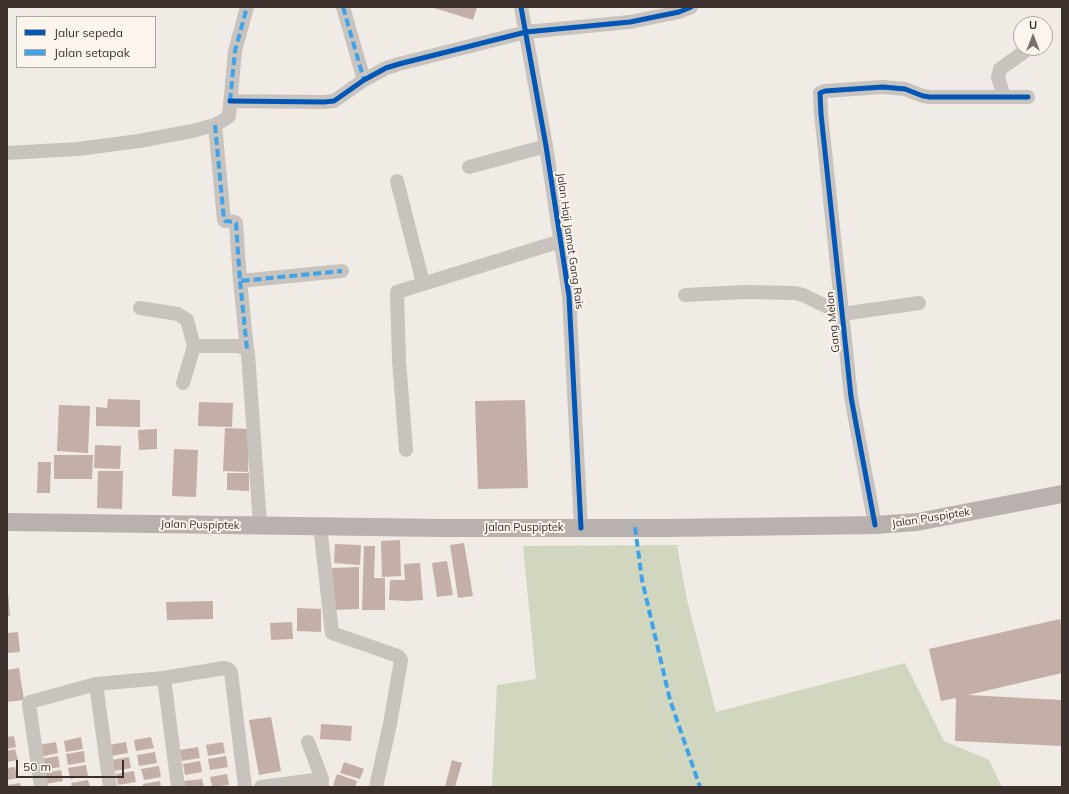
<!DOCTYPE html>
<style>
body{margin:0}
#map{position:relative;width:1069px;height:794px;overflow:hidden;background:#f0ebe5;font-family:Mulish,sans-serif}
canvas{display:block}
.frame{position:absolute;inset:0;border:8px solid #3b302b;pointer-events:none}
.legend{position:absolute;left:16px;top:16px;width:140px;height:52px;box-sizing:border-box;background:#fbf5ee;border:1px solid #aea6a0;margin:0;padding:5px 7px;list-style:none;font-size:12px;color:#3b302b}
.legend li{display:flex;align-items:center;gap:8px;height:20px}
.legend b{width:20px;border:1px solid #aea6a0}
.north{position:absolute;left:1013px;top:16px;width:40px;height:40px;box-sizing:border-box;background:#fbf5ee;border:1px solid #aea6a0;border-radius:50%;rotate:0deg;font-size:11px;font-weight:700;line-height:16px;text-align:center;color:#3b302b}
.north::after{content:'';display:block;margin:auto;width:14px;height:18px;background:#7a716c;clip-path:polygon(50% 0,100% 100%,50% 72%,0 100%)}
.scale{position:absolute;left:16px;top:760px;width:108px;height:18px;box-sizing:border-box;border:2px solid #3b302b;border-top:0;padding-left:5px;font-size:12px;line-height:14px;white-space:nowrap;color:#3b302b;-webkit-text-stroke:3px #fbf5ee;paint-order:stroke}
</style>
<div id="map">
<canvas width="1069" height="794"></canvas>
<div class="frame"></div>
<ul class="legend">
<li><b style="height:5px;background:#0057b8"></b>Jalur sepeda</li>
<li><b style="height:5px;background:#3fa3eb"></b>Jalan setapak</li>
</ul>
<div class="north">U</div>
<div class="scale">50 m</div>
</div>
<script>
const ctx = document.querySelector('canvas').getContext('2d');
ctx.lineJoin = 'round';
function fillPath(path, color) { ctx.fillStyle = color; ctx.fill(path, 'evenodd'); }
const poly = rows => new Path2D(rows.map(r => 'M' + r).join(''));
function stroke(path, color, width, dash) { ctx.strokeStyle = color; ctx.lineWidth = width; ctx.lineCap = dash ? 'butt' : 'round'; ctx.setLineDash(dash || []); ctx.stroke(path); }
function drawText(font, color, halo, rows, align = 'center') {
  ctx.font = font + ' Mulish,sans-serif'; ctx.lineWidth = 4; ctx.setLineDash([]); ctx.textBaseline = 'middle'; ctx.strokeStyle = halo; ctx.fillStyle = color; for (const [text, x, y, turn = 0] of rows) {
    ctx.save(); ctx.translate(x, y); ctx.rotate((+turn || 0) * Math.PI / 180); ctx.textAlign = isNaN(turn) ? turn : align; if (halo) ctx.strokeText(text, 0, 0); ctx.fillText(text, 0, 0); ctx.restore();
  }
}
fillPath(poly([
 [677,545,687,600,716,712,905,663,944,741,989,760,1002,787,492,787,497,685,536,679,523,546]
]), '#d1d6bf');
fillPath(poly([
 [431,7,477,7,473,20],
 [108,399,140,400,140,427,96,426,96,407,107,408],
 [525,400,528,488,478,489,475,401],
 [199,402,233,403,232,427,198,426],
 [59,405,90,406,88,453,57,451],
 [225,428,249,429,248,472,223,471],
 [157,429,157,449,139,450,138,430],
 [95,445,121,446,120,469,94,468],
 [174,449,198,450,196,497,172,496],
 [54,455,93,455,92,479,54,479],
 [38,462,51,462,50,493,37,493],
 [98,471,123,471,122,509,97,508],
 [227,473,249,473,249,491,227,490],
 [400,540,401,576,382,577,381,541],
 [464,543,473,596,458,598,450,545],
 [335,544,361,545,360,565,334,563],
 [364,546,375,546,374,578,385,578,385,610,362,610],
 [447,561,453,595,437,597,432,563],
 [420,563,423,600,407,601,389,600,390,580,405,580,404,564],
 [359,567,359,609,333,610,332,568],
 [7,592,8,592,10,616,7,616],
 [213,601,213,619,167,620,166,602],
 [297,608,321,609,321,632,297,631],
 [1060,619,1062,629,1062,673,968,695,1062,700,1062,746,955,741,956,698,941,701,929,649],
 [292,622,293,639,271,640,270,623],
 [18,632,20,652,7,653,7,633],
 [19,668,24,700,7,702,7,670],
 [271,717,281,771,259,775,249,720],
 [321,724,352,726,351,741,320,739],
 [14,736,16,747,7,749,7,737],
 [81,737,83,749,66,752,64,741],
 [151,737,154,748,136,751,134,740],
 [56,742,58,753,40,757,38,745],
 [126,742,128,753,111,756,109,745],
 [223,742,225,753,208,756,206,745],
 [198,747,200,758,182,761,180,750],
 [15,749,18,760,7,762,7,751],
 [84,751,85,762,68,765,66,754],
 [155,752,157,763,139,766,137,755],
 [58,756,60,767,43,770,41,759],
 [226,756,228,767,210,770,208,759],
 [129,757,131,768,114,771,112,760],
 [452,760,462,763,455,787,445,787],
 [200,761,202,772,185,775,183,764],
 [344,762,364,769,360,779,340,773],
 [86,765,88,776,70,779,68,768],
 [159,766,161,777,144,780,141,769],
 [15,767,18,778,7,780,7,768],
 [61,770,63,781,45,784,43,773],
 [134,771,136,782,118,785,116,774],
 [227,774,229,785,212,787,210,777],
 [337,774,357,781,355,787,338,787,333,785],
 [202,779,204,787,185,787,184,781],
 [88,780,90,787,72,787,71,783],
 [160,781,161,787,143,787,143,784],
 [20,783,21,787,7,787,7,785]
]), '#c3afa7');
stroke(poly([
 [343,7,364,80],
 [521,7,546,146,569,296,581,528],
 [1004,97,998,77,1000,69,1028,49],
 [230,101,324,102,334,101,364,80,386,68,399,64,526,32,630,22,679,12,691,7],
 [215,125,224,220,225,221,235,222,236,223,240,281,342,271],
 [7,153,78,149,139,141,192,131,215,125,227,118,229,116,235,51,247,7],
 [469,167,546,146],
 [397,181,423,283],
 [240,281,247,349],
 [685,295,745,292,795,293,803,295,842,314,919,303],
 [140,308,178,314,187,320,194,346,183,383],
 [194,346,238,346,247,349,248,353,260,525],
 [406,450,399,360,397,292,561,241],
 [875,525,851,397,821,114,820,93,825,91,883,87,905,89,923,96,930,97,1028,97],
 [320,526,332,633,398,656,401,660,390,724,376,787],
 [164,678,178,787],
 [96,684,110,787],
 [308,742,322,779,322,787],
 [41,787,29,704,30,702,96,684,164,678,224,668,228,669,231,672,245,787],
 [261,787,322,779]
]), '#c9c3be', 14);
stroke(poly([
 [7,522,443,528,667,528,875,525,917,522,1062,494]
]), '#b8b1ad', 18);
stroke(poly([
 [343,7,364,80],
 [230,101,235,51,247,7],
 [215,125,224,220,225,221,235,222,236,223,240,281,342,271],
 [240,281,247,349],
 [635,527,642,580,670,700,700,787]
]), '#3fa3eb', 4, [8, 4]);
stroke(poly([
 [521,7,546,146,569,296,581,528],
 [230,101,324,102,334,101,364,80,386,68,399,64,526,32,630,22,679,12,691,7],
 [875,525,851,397,821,114,820,93,825,91,883,87,905,89,923,96,930,97,1028,97]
]), '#0057b8', 5);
drawText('11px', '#3b302b', '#fbf5ee', [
 ["Jalan Haji Jamat Gang Rais",570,241,82],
 ["Gang Melon",833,322,-96],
 ["Jalan Puspiptek",931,518,-9],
 ["Jalan Puspiptek",200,525,1],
 ["Jalan Puspiptek",524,528]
]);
</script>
